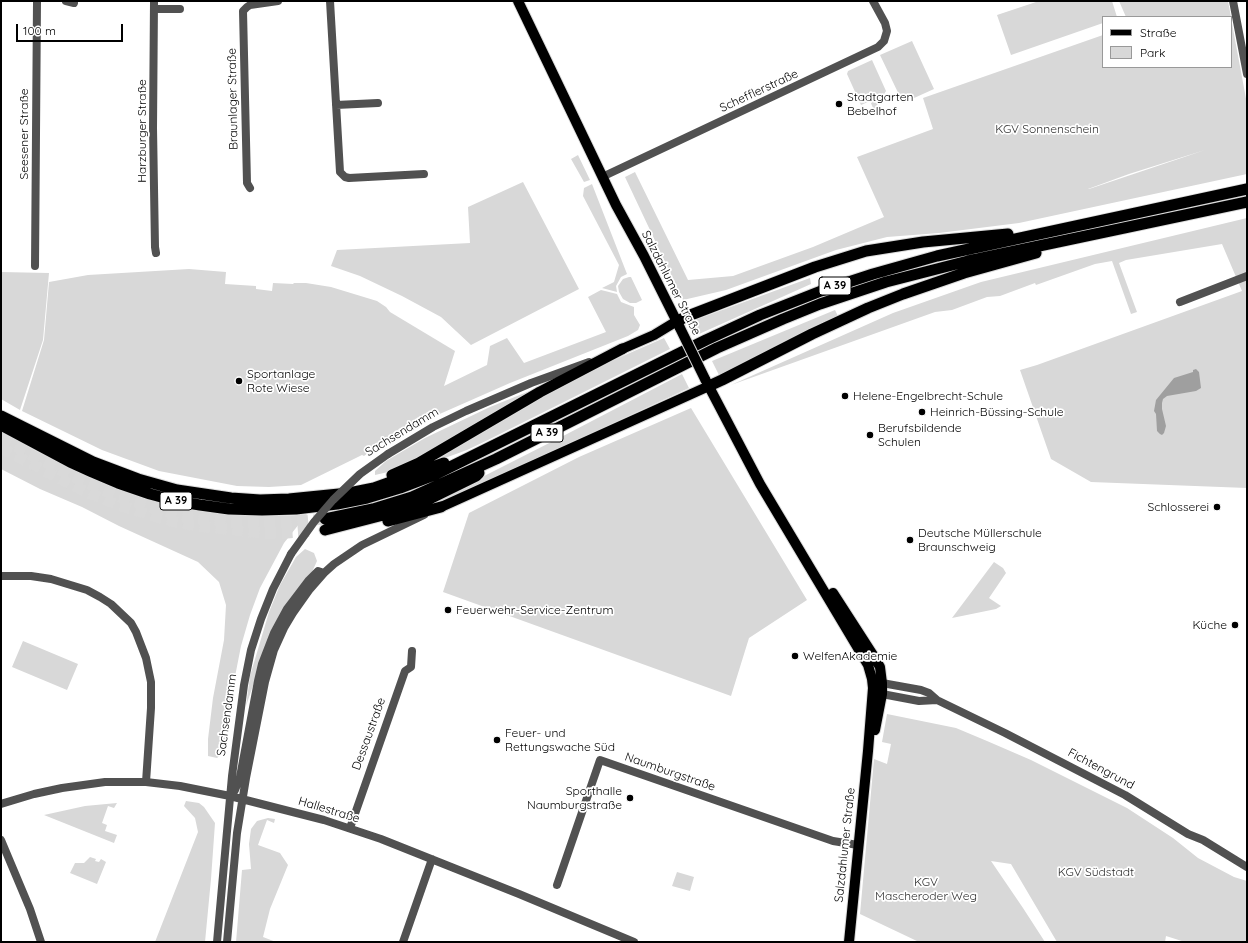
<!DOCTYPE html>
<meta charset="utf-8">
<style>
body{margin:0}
#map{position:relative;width:1248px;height:943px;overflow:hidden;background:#fff;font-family:Quicksand,sans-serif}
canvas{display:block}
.frame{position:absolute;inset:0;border:2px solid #000;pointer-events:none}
.legend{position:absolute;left:1102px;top:16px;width:130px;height:52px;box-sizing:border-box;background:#fff;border:1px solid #999;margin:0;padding:5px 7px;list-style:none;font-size:12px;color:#000}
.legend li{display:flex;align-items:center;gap:8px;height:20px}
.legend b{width:20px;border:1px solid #999}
.scale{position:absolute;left:16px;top:24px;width:107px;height:18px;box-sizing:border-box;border:2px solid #000;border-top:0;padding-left:5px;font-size:12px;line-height:14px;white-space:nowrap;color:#000;-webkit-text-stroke:3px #fff;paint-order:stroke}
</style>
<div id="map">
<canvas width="1248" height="943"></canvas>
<div class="frame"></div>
<ul class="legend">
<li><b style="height:5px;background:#000"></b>Straße</li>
<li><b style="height:11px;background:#d8d8d8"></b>Park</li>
</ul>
<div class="scale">100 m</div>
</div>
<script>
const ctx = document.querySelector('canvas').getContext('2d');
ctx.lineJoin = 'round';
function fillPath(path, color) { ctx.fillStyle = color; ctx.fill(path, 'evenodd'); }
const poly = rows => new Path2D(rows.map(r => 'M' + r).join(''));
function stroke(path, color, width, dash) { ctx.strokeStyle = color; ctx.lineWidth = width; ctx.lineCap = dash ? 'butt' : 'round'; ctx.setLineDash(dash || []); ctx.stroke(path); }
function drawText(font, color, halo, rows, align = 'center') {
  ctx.font = font + ' Quicksand,sans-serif'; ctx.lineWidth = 3.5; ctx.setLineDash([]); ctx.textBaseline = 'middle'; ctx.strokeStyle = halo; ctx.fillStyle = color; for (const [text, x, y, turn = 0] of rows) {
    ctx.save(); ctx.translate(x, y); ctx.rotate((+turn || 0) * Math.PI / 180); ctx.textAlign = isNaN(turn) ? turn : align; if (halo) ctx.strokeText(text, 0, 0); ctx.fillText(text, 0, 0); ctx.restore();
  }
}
fillPath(poly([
 [1039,1,1112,1,1117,17,1103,17,1103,23,1011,55,997,15],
 [1119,1,1228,1,1231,17,1126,17],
 [1231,18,1247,104,1247,174,1019,223,939,233,887,237,836,250,726,290,683,300,625,177,635,172,688,280,733,276,813,247,884,217,857,157,933,129,923,98,1103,35,1103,67,1231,67],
 [1205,150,1089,189,1088,189,1129,174],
 [912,41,934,89,903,103,880,55],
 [872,60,886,91,874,110,870,101,861,105,847,74,848,71],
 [578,155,590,180,584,182,571,159],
 [523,182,579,289,471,345,441,317,402,296,360,276,331,266,337,250,470,243,468,207],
 [592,184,627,274,621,277,616,286,617,292,602,288,614,282,619,265,583,196,584,188],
 [1247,218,1247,488,1091,482,1051,459,1020,370,1037,365,1242,291,1222,244,1126,260,1119,263,1137,312,1131,314,1112,261,1095,264,1036,285,1035,283,1000,296,987,297,952,310,935,312,731,385,893,313,981,282],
 [189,269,226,272,225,284,256,286,256,289,272,291,273,283,293,284,294,283,306,283,331,287,377,301,386,307,390,312,455,351,444,386,487,365,490,346,507,338,524,363,606,332,588,297,601,290,617,294,621,302,634,307,634,315,640,325,638,330,628,336,510,383,392,435,364,456,362,455,301,485,269,487,237,486,159,471,102,450,22,411,44,340,49,282,88,275],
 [1,272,49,273,43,340,20,410,1,399],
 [629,277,631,277,642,300,636,303,630,303,623,299,619,292,618,286,623,279],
 [810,278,811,284,699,334,692,321],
 [835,310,838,316,719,375,712,361],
 [664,338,670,349,488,440,467,450,431,463,584,373],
 [682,374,689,388,490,480,447,499,427,505,567,434],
 [547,384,413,460,388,472,375,475,375,471,386,461,425,438,490,407],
 [691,408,807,600,749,638,731,696,443,592,469,513,579,457],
 [1,431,36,451,87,476,117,488,172,505,200,511,233,515,288,516,307,514,284,543,260,588,250,615,241,646,230,702,225,743,222,754,217,758,208,756,208,739,213,698,224,640,226,605,219,582,198,562,119,526,82,507,40,489,1,469],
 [305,549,314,553,317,561,312,572,258,671,246,706,250,676,269,612,280,585,296,557],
 [994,562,1003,568,1006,573,989,598,1001,606,996,609,952,618],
 [23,641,78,664,67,690,12,667],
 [887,714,956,728,987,741,1031,760,1127,808,1173,838,1198,858,1234,877,1247,881,1247,942,1185,942,1166,936,1165,942,1057,942,1011,864,991,861,1023,908,1045,942,919,942,860,914,874,759,887,764,891,744,882,742],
 [186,801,199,803,204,807,215,823,211,879,205,942,155,942,198,832,195,818,184,806],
 [117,803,114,808,108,806,102,823,107,825,105,831,117,835,114,843,44,815,85,806],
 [268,818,275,819,274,823,267,820,258,845,280,853,288,865,270,909,263,937,276,942,236,942,242,870,251,869,249,844,251,829,257,821],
 [90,857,96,859,95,861,99,862,101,859,106,862,97,884,70,873,75,863,84,863],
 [677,872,694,877,690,891,672,886]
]), '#d8d8d8');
fillPath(poly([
 [1196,369,1199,372,1201,388,1196,391,1167,396,1163,399,1162,403,1162,409,1166,426,1164,433,1162,435,1160,434,1157,431,1156,414,1154,411,1156,400,1174,378,1193,372,1193,370]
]), '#9f9f9f');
stroke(poly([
 [1,438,33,456,86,483,116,496,169,513,197,519,231,522,291,522,325,519],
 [1,448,84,491,115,504,170,521,196,526,261,533,287,533,314,531]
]), '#d9d9d9', 11, [11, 5.5]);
const major = poly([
 [518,1,616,205,644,256,680,328],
 [622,349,654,335,677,321],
 [705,379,760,484,868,665,872,679,873,688,868,751,849,942],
 [441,507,709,386],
 [833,593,873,655,880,667,882,683,882,694,875,730]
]);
const highway = poly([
 [677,321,688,316,815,267,866,251,923,242,1008,234],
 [709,386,722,380,812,334,868,308,903,294,964,273,1036,253],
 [1,416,93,462,138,479,177,490,231,498,260,500,289,499,349,493,374,488,444,463],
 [1,425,70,462,92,472,118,483,150,494,176,501,200,505,229,509,262,510,296,509,337,504,367,498,400,488,434,475,706,340,760,315,821,291,873,274,937,256,1247,189],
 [392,475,419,463,540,392,622,349],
 [325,519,373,509,412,497,496,459,717,348,783,319,820,304,886,282,968,261,1247,202],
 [388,521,441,507],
 [325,530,391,513,421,503,476,476,479,473]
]);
stroke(major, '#dbdbdb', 12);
stroke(highway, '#dbdbdb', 13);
stroke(poly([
 [66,1,74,3],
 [154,1,153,128,155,247,156,253],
 [330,1,340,172,345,177,349,178,424,174],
 [1233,1,1247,74],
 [154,9,180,9],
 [336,105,378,103],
 [602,177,878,47,884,41,887,31,885,23,873,1],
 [250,188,247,183,243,11,247,7,250,5,278,1],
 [35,266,37,1],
 [1180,302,1247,276],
 [388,454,433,427,466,411,531,383,589,362],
 [1,576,31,576,51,579,87,590,100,597,111,604,131,623,136,632,146,658,151,682,151,708,146,782],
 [882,683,921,690,929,693,937,700,919,701,882,694,873,688,877,685,882,683],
 [939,701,1005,733,1125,795,1188,834,1203,840,1247,867],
 [232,794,235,790,240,777,258,681,262,664,274,633,287,609,309,580,318,571,324,573],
 [1,804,34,794,62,788,105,782,146,782,180,786,230,796,324,820,381,839,519,894,634,942],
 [350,828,405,671,411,667,412,651],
 [1,840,30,909,41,942],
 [557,885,600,760,833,841,858,845],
 [217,942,232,776,244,685,251,650,261,619,273,589,291,554],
 [227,942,237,833,246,778,265,682,274,650,284,628,293,613,310,589,324,573,334,564,362,545,424,515],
 [403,942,432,859]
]), '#515151', 8);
stroke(major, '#000', 10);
stroke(highway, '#000', 11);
const majorBridge = poly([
 [680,328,705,379]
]);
stroke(majorBridge, '#dbdbdb', 12, []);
stroke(poly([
 [291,554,314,522,333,500,360,474,388,454]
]), '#515151', 8);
stroke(majorBridge, '#000', 10);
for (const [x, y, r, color] of [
 [839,104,4,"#000"],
 [239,381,4,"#000"],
 [845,396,4,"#000"],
 [922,412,4,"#000"],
 [870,435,4,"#000"],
 [1217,507,4,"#000"],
 [910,540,4,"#000"],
 [448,610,4,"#000"],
 [1235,625,4,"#000"],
 [795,656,4,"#000"],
 [497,740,4,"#000"],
 [630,798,4,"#000"]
]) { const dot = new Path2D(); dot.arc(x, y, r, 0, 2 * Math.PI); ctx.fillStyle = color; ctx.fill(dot); stroke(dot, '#fff', 1.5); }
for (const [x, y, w] of [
 [835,286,32],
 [547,433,32],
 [176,501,32]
]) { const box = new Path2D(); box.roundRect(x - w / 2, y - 9, w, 18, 3); ctx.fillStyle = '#fff'; ctx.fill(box); stroke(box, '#000', 1); }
drawText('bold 11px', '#000', null, [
 ["A 39",835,286],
 ["A 39",547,433],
 ["A 39",176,501]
]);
drawText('12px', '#000', '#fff', [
 ["Schefflerstraße",759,91,-25],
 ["Braunlager Straße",233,99,-91],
 ["Harzburger Straße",142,131,-90],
 ["Seesener Straße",24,134,-90],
 ["Salzdahlumer Straße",671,283,63],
 ["Sachsendamm",402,432,-31],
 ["Sachsendamm",227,715,-82],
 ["Dessaustraße",369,734,-70],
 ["Fichtengrund",1101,769,28],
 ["Naumburgstraße",670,772,19],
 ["Hallestraße",329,810,17],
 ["Salzdahlumer Straße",845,845,-84]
]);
drawText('12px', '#000', '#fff', [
 ["Stadtgarten",847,97],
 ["Bebelhof",847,111],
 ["Sportanlage",247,374],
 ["Rote Wiese",247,388],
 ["Helene-Engelbrecht-Schule",853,396],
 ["Heinrich-Büssing-Schule",930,412],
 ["Berufsbildende",878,428],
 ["Schulen",878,442],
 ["Schlosserei",1209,507,"right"],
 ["Deutsche Müllerschule",918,533],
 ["Braunschweig",918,547],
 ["Feuerwehr-Service-Zentrum",456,610],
 ["Küche",1227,625,"right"],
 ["WelfenAkademie",803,656],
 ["Feuer- und",505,733],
 ["Rettungswache Süd",505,747],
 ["Sporthalle",622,791,"right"],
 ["Naumburgstraße",622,805,"right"]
], 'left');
drawText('12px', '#2f2f2f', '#fff', [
 ["KGV Sonnenschein",1047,129],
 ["KGV Südstadt",1096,872],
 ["KGV",926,882],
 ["Mascheroder Weg",926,896]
]);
</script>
